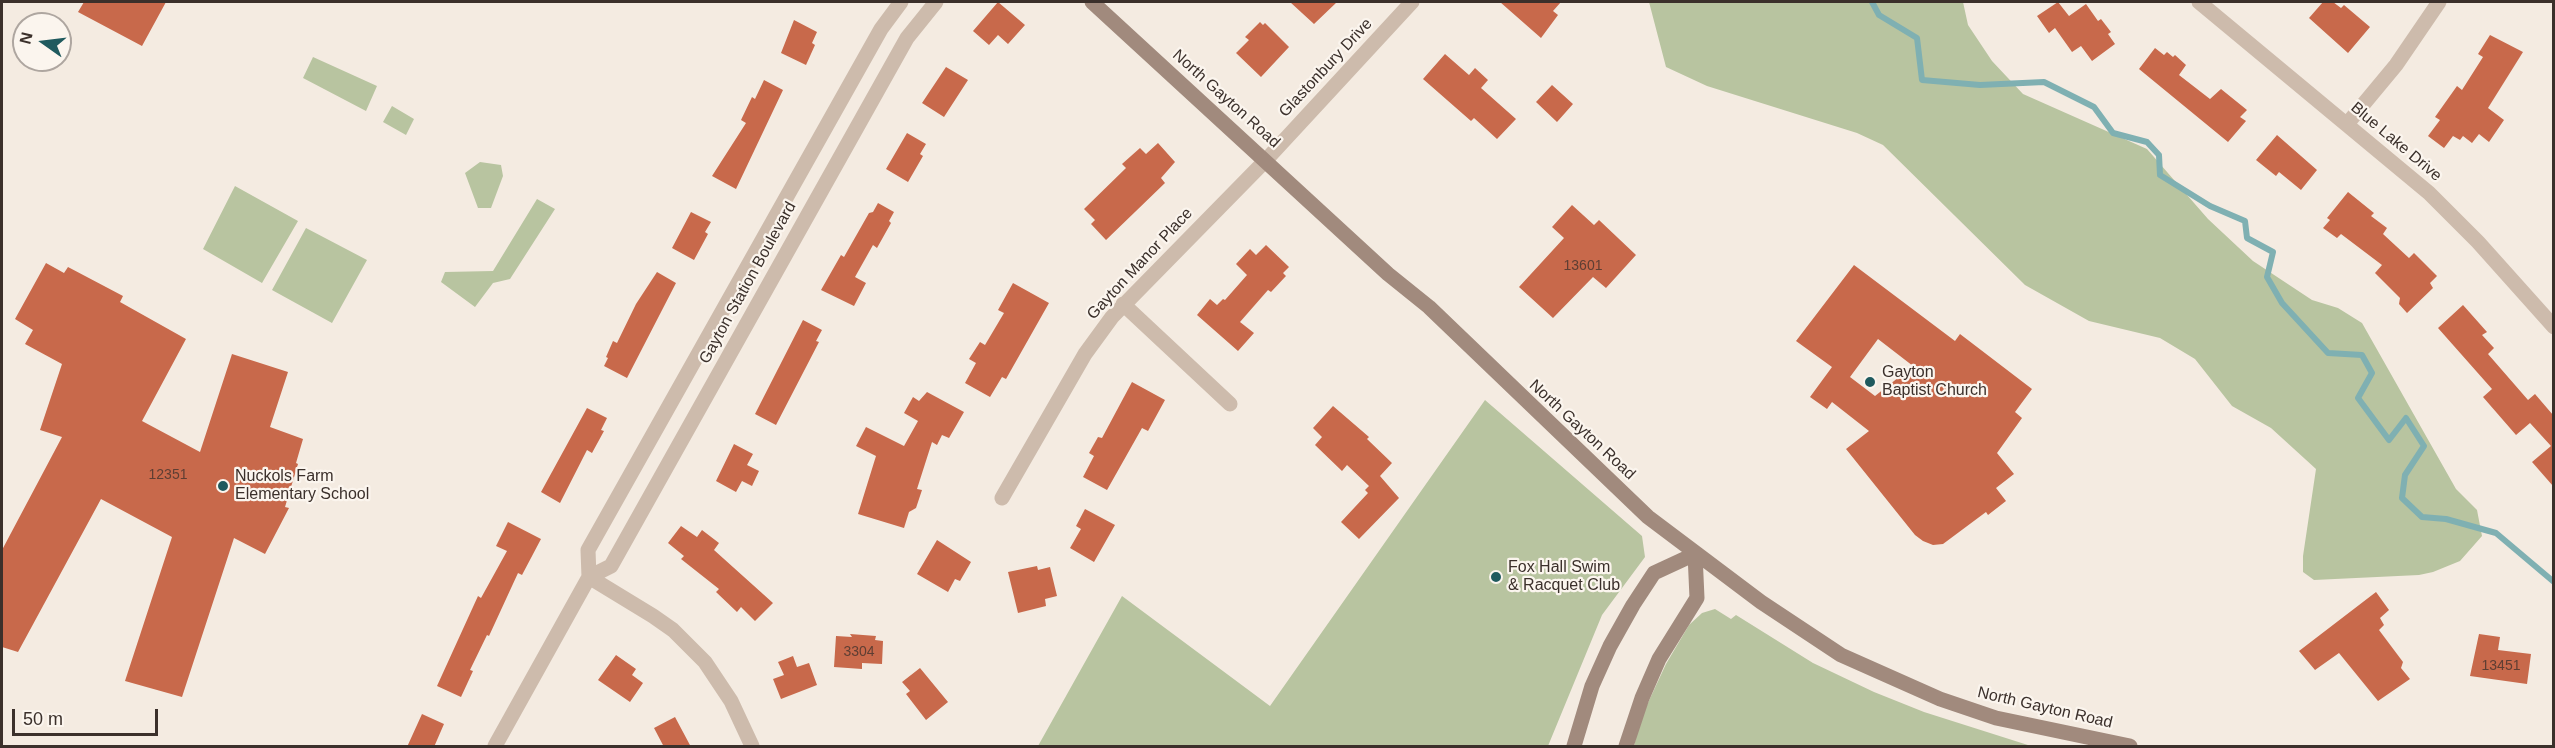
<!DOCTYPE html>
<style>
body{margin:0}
#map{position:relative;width:2555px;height:748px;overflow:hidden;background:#f4ebe1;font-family:Arial,sans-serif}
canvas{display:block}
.frame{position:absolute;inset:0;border:3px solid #3b302b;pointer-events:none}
.north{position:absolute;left:12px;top:12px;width:60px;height:60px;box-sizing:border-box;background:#fbf5ee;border:2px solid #aea6a0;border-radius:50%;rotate:284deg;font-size:16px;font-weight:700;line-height:24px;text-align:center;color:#3b302b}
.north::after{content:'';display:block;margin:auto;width:21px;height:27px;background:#1f5a5e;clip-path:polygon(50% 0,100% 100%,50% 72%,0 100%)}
.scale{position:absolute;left:12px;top:709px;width:146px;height:27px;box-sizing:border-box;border:3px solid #3b302b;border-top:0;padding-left:8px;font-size:18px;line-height:21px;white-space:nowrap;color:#3b302b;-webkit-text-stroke:4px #fbf5ee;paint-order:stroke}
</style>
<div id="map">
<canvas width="2555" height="748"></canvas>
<div class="frame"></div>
<div class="north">N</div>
<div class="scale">50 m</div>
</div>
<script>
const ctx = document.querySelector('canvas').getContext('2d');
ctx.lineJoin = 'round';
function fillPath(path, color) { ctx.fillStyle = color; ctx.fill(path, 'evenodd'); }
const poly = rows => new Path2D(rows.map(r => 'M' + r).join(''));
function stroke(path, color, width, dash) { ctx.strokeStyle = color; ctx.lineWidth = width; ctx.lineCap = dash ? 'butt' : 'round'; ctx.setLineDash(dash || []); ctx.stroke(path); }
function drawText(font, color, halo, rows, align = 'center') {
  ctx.font = font + ' Arial,sans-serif'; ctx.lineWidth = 4.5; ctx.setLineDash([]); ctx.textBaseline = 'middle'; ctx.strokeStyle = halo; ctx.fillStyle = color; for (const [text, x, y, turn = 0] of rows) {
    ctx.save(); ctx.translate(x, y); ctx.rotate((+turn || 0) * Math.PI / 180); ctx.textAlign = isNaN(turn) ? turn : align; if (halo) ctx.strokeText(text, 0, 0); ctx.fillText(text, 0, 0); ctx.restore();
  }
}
fillPath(poly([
 [1649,2,1963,2,1968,25,1992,61,2023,94,2147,149,2208,219,2253,261,2312,300,2338,308,2362,323,2456,489,2477,510,2482,536,2460,561,2433,572,2419,575,2314,580,2303,572,2303,556,2316,469,2271,428,2232,406,2195,359,2160,338,2089,321,2025,285,1883,145,1857,133,1707,86,1666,67],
 [313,57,377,86,366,111,303,78],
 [392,106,414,119,406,135,383,122],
 [480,162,501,165,503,176,491,208,478,208,465,173],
 [235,186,298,221,262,283,203,249],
 [537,199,555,209,510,279,493,283,475,307,441,282,445,272,493,271],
 [306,228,367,260,332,323,272,290],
 [1485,400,1642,536,1645,557,1602,615,1548,746,1038,746,1122,596,1270,706],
 [1715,609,1731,619,1736,615,1813,663,1874,692,1924,712,2031,746,1634,746,1640,720,1666,664,1689,625,1702,613]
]), '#b8c4a0');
stroke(poly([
 [1872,2,1879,15,1917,38,1922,80,1980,85,2044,82,2094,107,2113,133,2147,142,2159,155,2160,175,2210,206,2245,221,2247,238,2273,252,2267,277,2282,303,2328,353,2362,355,2372,373,2358,398,2389,440,2406,418,2424,446,2405,475,2402,498,2422,517,2446,519,2496,533,2554,582]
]), '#7fb0b2', 6);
fillPath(poly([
 [84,2,166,2,142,46,78,12],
 [998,2,1025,25,1008,44,998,35,989,45,973,31],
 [1290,2,1337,2,1314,24],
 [1500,2,1561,2,1553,11,1558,15,1541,38],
 [2058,2,2069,16,2086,4,2098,21,2101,19,2111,32,2108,34,2115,44,2092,61,2081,46,2072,52,2055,28,2049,33,2037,16],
 [2323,2,2333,2,2341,8,2344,5,2370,27,2348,53,2309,18],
 [794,20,817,32,812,43,815,45,806,65,781,53],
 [1260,22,1263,25,1265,23,1289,47,1261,77,1236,53,1249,40,1245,37],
 [2490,35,2523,52,2488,108,2504,120,2489,142,2479,134,2472,143,2463,136,2460,140,2453,136,2444,148,2428,136,2440,120,2435,117,2457,86,2462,90,2483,57,2478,54],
 [2155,48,2164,55,2167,52,2173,57,2175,55,2186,65,2179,75,2210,99,2221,89,2247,110,2240,117,2246,121,2228,142,2139,69],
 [1445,54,1469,75,1475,68,1488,80,1481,88,1516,119,1497,139,1474,118,1471,121,1423,79],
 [946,67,968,80,944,117,922,103],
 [764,80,783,90,736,189,712,176,746,123,741,120,752,97,755,99],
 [1552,85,1573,104,1557,122,1536,102],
 [907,133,926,144,920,154,923,156,908,182,886,169],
 [2277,135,2317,170,2301,190,2279,172,2276,176,2256,160],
 [1158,143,1175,162,1161,178,1165,183,1106,240,1091,224,1095,220,1084,209,1126,168,1122,164,1140,148,1146,154],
 [2348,192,2374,213,2371,216,2387,228,2383,234,2409,258,2414,253,2437,276,2430,283,2433,288,2407,313,2399,304,2400,298,2375,273,2382,265,2341,234,2337,238,2323,228,2330,220,2327,218],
 [878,203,894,212,889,221,891,223,877,248,873,245,855,277,866,283,854,306,821,290,841,255,844,257,869,213,873,212],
 [1572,205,1594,225,1599,220,1636,255,1606,288,1593,277,1553,318,1519,287,1564,238,1552,227],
 [691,212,711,222,705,232,708,234,694,260,672,248],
 [1266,245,1289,267,1283,273,1286,276,1271,292,1268,290,1240,322,1254,333,1238,351,1197,315,1210,299,1217,305,1223,299,1225,300,1247,275,1236,264,1250,249,1256,255],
 [46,263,64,273,68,267,123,296,120,302,186,339,142,421,200,452,232,354,288,372,270,427,303,439,296,463,298,464,285,507,289,508,265,554,234,538,182,697,125,681,172,537,101,499,18,652,2,647,2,550,62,437,40,430,62,364,25,344,33,330,15,319],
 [1854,265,1955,341,1960,334,2032,389,2015,412,2022,418,1997,453,2014,474,1996,488,2006,501,1988,515,1986,512,1943,544,1933,545,1923,541,1915,535,1846,449,1869,431,1832,402,1827,409,1810,397,1832,367,1796,341],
 [1878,339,1913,366,1875,396,1850,377],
 [657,272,676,283,627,378,604,366,608,358,606,357,613,341,617,343,636,304],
 [1013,283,1049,303,1006,379,1002,377,990,397,965,383,976,363,969,359,980,342,985,345,1004,313,998,310],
 [2463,305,2487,332,2482,335,2494,348,2488,354,2528,400,2535,394,2553,415,2553,486,2532,462,2551,446,2530,423,2516,435,2483,397,2492,389,2438,328],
 [803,320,822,330,816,341,819,342,776,425,755,414],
 [1132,382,1165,400,1148,431,1142,428,1107,490,1083,477,1094,456,1089,453,1098,437,1102,438],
 [927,392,964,412,949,438,942,435,937,445,932,442,917,489,922,490,916,508,909,512,904,528,858,514,876,456,856,446,866,427,904,446,918,421,904,413,913,397,919,401],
 [1333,406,1369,437,1367,439,1392,463,1380,476,1399,498,1359,539,1341,522,1368,493,1365,490,1369,486,1347,465,1342,471,1315,445,1322,437,1313,428],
 [587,408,607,418,601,430,604,431,592,453,587,450,560,503,541,492],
 [734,444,753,454,747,465,759,471,752,486,742,481,736,492,716,481],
 [1085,509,1115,525,1094,562,1070,548,1081,529,1076,526],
 [508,522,541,539,522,575,518,573,489,636,487,635,470,670,473,671,461,697,437,686,478,596,481,598,507,551,496,546],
 [681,526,697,537,702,530,719,543,714,550,773,603,755,621,741,607,737,612,716,592,719,589,681,559,684,556,668,543],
 [937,540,971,562,960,581,955,579,948,592,917,574],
 [1037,566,1038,570,1050,567,1057,596,1045,599,1046,606,1018,613,1008,572],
 [2376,592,2389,610,2380,618,2384,625,2379,630,2403,662,2401,668,2410,679,2378,701,2339,653,2315,670,2299,651],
 [850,634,876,636,875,640,883,641,882,664,862,663,862,669,834,667,836,636,852,637],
 [2479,634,2500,637,2498,650,2531,654,2527,684,2470,676],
 [616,655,636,669,632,675,643,683,630,702,598,680],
 [793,656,797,667,809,663,817,685,781,699,773,679,784,675,778,662],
 [920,668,948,702,926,720,906,694,910,691,902,682],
 [422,714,444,724,434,747,407,747],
 [675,717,691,747,664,747,654,728]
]), '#c8694b');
stroke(poly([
 [2199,2,2429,193,2478,242,2554,327],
 [2347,124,2396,65,2439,2],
 [1123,304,1230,404],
 [1002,498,1085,354,1112,317,1266,160,1412,2],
 [589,577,611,566,907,38,936,2],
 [589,577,653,616,673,630,705,662,731,701,752,746],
 [495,746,589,577,588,550,881,29,901,2]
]), '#cdbbac', 15);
stroke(poly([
 [1092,2,1388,274,1429,307,1648,517,1761,602,1841,655,1940,699,1996,718,2130,746],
 [1574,746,1592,686,1610,646,1633,605,1654,573,1695,554,1697,598,1659,659,1642,698,1626,746]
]), '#a18a7d', 15);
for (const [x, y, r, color] of [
 [1870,382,6,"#1f5a5e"],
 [223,486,6,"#1f5a5e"],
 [1496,577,6,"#1f5a5e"]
]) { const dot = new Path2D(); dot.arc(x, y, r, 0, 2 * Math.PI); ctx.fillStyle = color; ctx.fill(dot); stroke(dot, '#fbf5ee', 2); }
drawText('14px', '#5e3e33', null, [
 ["13601",1583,266],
 ["12351",168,475],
 ["3304",859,652],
 ["13451",2501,666]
]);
drawText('16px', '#3b302b', '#fbf5ee', [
 ["Glastonbury Drive",1326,68,-47],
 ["North Gayton Road",1226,99,42],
 ["Blue Lake Drive",2396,142,40],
 ["Gayton Manor Place",1140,264,-47],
 ["Gayton Station Boulevard",748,283,-61],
 ["North Gayton Road",1582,430,43],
 ["North Gayton Road",2045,708,13]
]);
drawText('16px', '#3b302b', '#fbf5ee', [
 ["Gayton",1882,373],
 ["Baptist Church",1882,391],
 ["Nuckols Farm",235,477],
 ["Elementary School",235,495],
 ["Fox Hall Swim",1508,568],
 ["& Racquet Club",1508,586]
], 'left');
</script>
